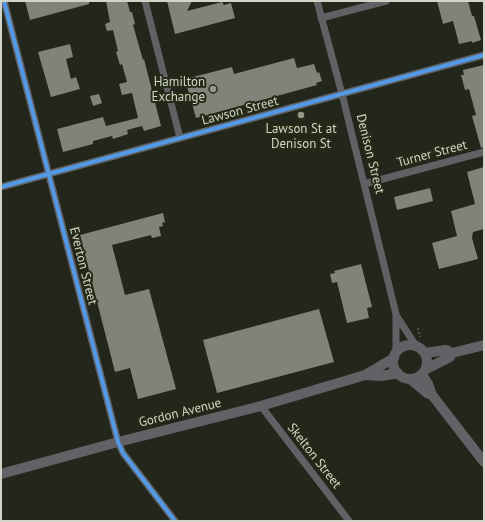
<!DOCTYPE html>
<style>
body{margin:0}
#map{position:relative;width:485px;height:522px;overflow:hidden;background:#23261b;font-family:"PT Sans",sans-serif}
canvas{display:block}
.frame{position:absolute;inset:0;border:2px solid #d0d5c8;pointer-events:none}
</style>
<div id="map">
<canvas width="485" height="522"></canvas>
<div class="frame"></div>
</div>
<script>
const ctx = document.querySelector('canvas').getContext('2d');
ctx.lineJoin = 'round';
function fillPath(path, color) { ctx.fillStyle = color; ctx.fill(path, 'evenodd'); }
const poly = rows => new Path2D(rows.map(r => 'M' + r).join(''));
function stroke(path, color, width, dash) { ctx.strokeStyle = color; ctx.lineWidth = width; ctx.lineCap = dash ? 'butt' : 'round'; ctx.setLineDash(dash || []); ctx.stroke(path); }
function drawText(font, color, halo, rows, align = 'center') {
  ctx.font = font + ' "PT Sans",sans-serif'; ctx.lineWidth = 4; ctx.setLineDash([]); ctx.textBaseline = 'middle'; ctx.strokeStyle = halo; ctx.fillStyle = color; for (const [text, x, y, turn = 0] of rows) {
    ctx.save(); ctx.translate(x, y); ctx.rotate((+turn || 0) * Math.PI / 180); ctx.textAlign = isNaN(turn) ? turn : align; if (halo) ctx.strokeText(text, 0, 0); ctx.fillText(text, 0, 0); ctx.restore();
  }
}
fillPath(poly([
 [25,1,89,1,89,4,30,20],
 [106,1,127,1,130,12,132,12,135,24,133,25,143,60,144,59,161,126,144,131,142,126,127,130,128,134,113,139,112,136,93,141,93,144,63,152,57,129,103,117,106,126,138,118,132,93,122,95,119,84,127,82,122,64,120,65,116,52,118,51,113,30,107,31,105,24,110,22],
 [167,1,192,1,187,11,222,2,224,5,231,3,235,18,175,34],
 [437,1,468,1,472,16,474,16,481,40,472,43,472,41,459,44,453,21,443,24],
 [70,44,73,57,66,59,71,79,76,77,80,89,51,97,38,52],
 [294,58,297,68,314,64,317,73,319,72,322,81,316,83,317,85,196,118,185,79,232,67,234,74],
 [484,65,484,147,481,148,472,116,476,115,469,89,465,90,461,75,464,75,463,70],
 [99,94,102,103,93,106,90,96],
 [484,167,484,229,473,232,472,238,478,259,439,269,432,243,457,236,451,211,475,204,467,172],
 [430,188,433,201,397,210,394,197],
 [163,213,165,222,162,223,163,226,159,227,161,236,152,238,151,235,112,245,125,295,149,289,176,389,138,399,130,368,115,372,80,235],
 [361,264,372,307,367,308,369,318,347,323,337,282,332,283,330,274,335,273,334,271],
 [319,309,334,362,217,393,203,340]
]), '#7f8378');
stroke(poly([
 [418,328,420,337]
]), '#606262', 1.5, [2, 2]);
stroke(poly([
 [4,1,118,442,123,453,175,521],
 [145,1,180,138],
 [317,1,342,94,396,314,396,353],
 [321,18,386,1],
 [364,184,484,152],
 [1,187,484,55],
 [396,315,416,346],
 [261,406,349,521]
]), '#5f6165', 7);
stroke(poly([
 '393 362a17 17 0 1 1 34 0a17 17 0 1 1-34 0Z',
 [425,353,446,350,452,353],
 [426,369,450,357,452,353,484,345],
 [422,374,428,384,432,395,484,462],
 [365,375,381,376,398,373],
 [410,379,427,393,432,395],
 [1,474,118,442,261,406,365,375,394,358]
]), '#626266', 10);
stroke(poly([
 [4,1,118,442,123,453,175,521],
 [1,187,484,55]
]), '#5399e6', 4);
for (const [x, y, r, color] of [
 [213,89,4,"#93988b"],
 [301,115,4,"#93988b"]
]) { const dot = new Path2D(); dot.arc(x, y, r, 0, 2 * Math.PI); ctx.fillStyle = color; ctx.fill(dot); stroke(dot, '#252b16', 1.5); }
drawText('13px', '#d0d5c8', '#252b16', [
 ["Hamilton",205,82],
 ["Exchange",205,97],
 ["Lawson St at",301,129,"center"],
 ["Denison St",301,144,"center"]
], 'right');
drawText('13px', '#d0d5c8', '#252b16', [
 ["Lawson Street",240,111,-15],
 ["Denison Street",370,154,76],
 ["Turner Street",432,154,-15],
 ["Everton Street",83,266,76],
 ["Gordon Avenue",180,413,-14],
 ["Skelton Street",314,456,52]
]);
</script>
